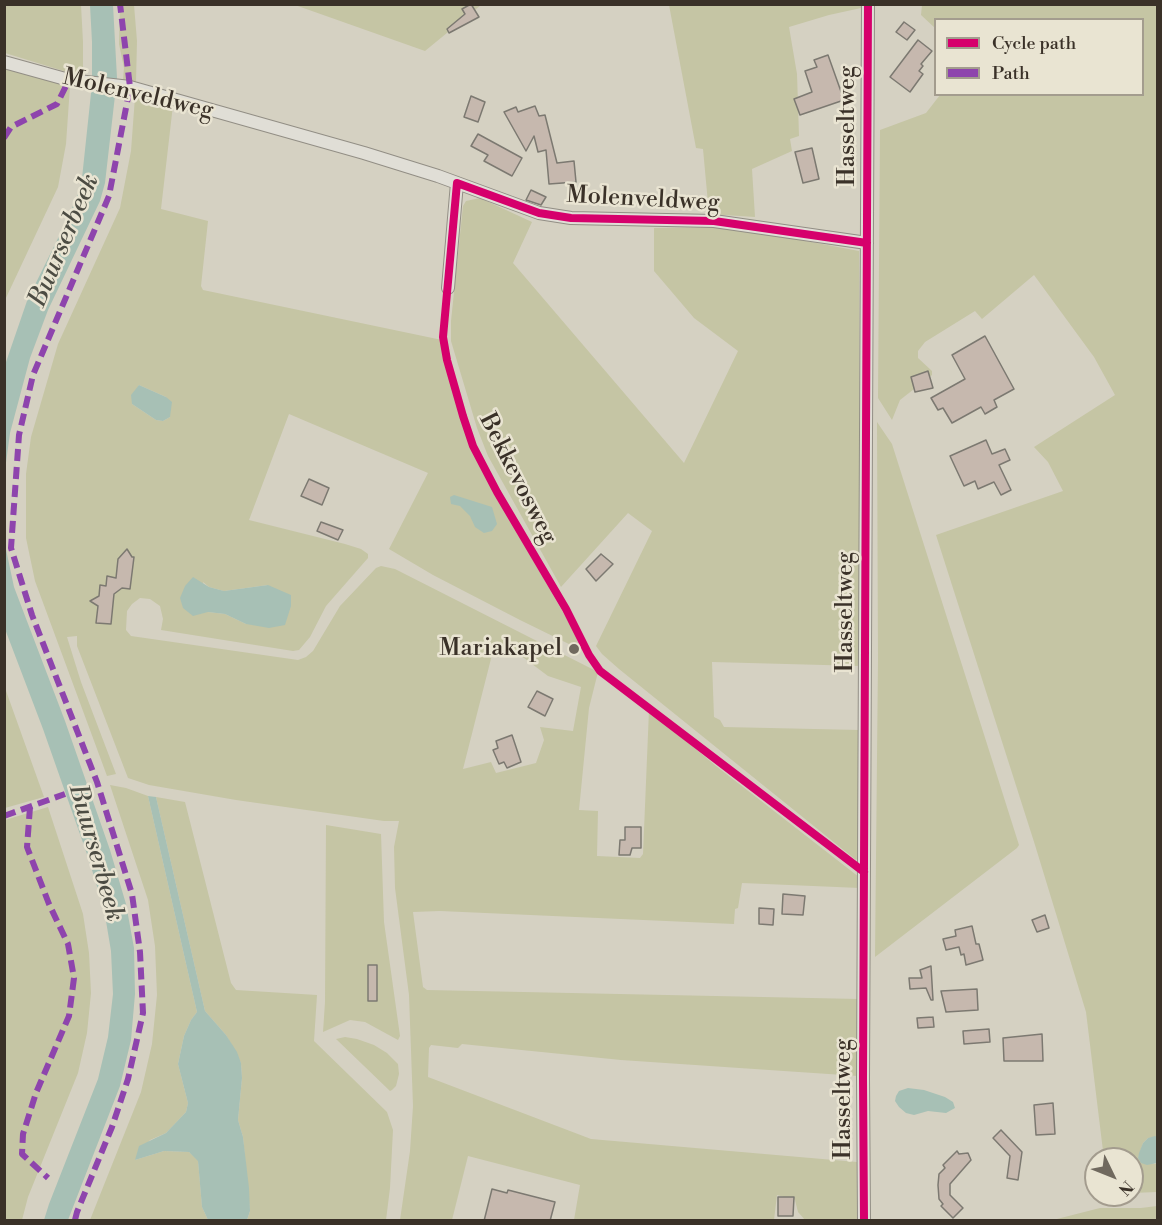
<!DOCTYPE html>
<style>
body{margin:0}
#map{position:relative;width:1162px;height:1225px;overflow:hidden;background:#d5d1c2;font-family:"Libre Bodoni",serif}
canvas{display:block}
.frame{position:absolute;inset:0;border:6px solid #3a3128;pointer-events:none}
.legend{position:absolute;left:934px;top:18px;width:210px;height:78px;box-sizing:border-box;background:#e9e4d2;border:2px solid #a39c8e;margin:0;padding:8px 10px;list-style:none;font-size:18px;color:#3a3128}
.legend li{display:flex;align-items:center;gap:12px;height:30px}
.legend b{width:30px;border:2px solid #a39c8e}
.north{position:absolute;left:1084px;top:1147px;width:60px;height:60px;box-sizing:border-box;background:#e9e4d2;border:2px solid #a39c8e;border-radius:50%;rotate:133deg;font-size:16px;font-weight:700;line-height:24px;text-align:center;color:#3a3128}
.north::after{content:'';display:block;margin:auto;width:21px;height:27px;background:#70695e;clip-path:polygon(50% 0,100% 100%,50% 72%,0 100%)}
</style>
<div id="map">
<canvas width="1162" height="1225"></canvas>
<div class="frame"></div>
<ul class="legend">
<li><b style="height:8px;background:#d6006c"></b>Cycle path</li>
<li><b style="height:8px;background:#8e44ad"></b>Path</li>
</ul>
<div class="north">N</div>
</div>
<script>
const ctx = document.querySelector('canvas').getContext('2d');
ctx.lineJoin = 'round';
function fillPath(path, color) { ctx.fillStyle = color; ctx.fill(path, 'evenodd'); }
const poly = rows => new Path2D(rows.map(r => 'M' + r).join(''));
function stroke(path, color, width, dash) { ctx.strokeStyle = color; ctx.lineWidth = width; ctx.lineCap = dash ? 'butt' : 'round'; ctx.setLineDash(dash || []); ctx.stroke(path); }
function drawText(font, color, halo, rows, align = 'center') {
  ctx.font = font + ' "Libre Bodoni",serif'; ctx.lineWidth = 5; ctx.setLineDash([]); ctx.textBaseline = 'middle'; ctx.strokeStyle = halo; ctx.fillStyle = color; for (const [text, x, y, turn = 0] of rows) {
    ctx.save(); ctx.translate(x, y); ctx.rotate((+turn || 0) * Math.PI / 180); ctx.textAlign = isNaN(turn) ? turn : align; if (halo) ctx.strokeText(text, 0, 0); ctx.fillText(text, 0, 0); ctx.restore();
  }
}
fillPath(poly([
 [4,5,81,5,83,42,83,77,5,53],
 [120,5,134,5,137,41,136,82,123,80,124,68,119,44],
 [295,5,481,5,425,51],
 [669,5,861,5,861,8,829,15,789,27,797,74,799,136,790,139,792,151,752,169,755,217,709,214,703,149,696,148],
 [922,5,1157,5,1158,1137,1148,1138,1143,1143,1138,1158,1155,1164,1157,1163,1157,1192,1132,1193,1132,1159,1104,1159,1086,1012,1035,845,936,535,1063,491,1048,462,1034,447,1115,395,1094,357,1034,275,982,319,975,311,925,342,918,351,918,358,932,371,932,375,900,400,892,420,878,398,880,130,926,113,940,95,1142,94,1142,20,936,20,935,28,921,15],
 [4,68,70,86,66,144,58,187,5,300],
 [135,97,173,105,161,209,208,221,201,286,203,290,442,340,455,398,469,439,522,541,576,635,578,644,573,646,520,620,433,575,389,549,428,473,289,414,249,520,345,544,361,549,368,554,368,558,326,606,310,637,299,650,293,651,161,630,163,619,160,606,150,599,140,598,132,604,127,611,126,630,131,636,298,660,306,657,313,651,340,606,376,568,381,566,395,569,598,672,589,708,579,810,598,811,597,856,640,858,643,854,649,710,716,766,859,877,860,888,742,883,738,908,735,909,734,924,440,911,413,912,423,987,427,990,859,999,858,1076,621,1060,462,1044,458,1048,431,1045,429,1048,428,1077,591,1139,857,1162,857,1220,805,1220,798,1212,795,1200,777,1195,774,1220,574,1220,580,1185,468,1156,452,1220,400,1220,410,1151,413,1106,409,995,395,888,394,847,399,821,384,821,236,800,149,785,128,778,77,646,77,636,67,637,81,682,116,774,107,776,35,581,26,538,26,474,31,437,58,344,120,208,131,151],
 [139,385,166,397,170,417,163,421,156,420,132,404],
 [203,582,209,587,224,591,268,585,246,624,225,614,208,612],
 [495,643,520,655,548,676,581,687,573,731,540,727,544,740,536,763,496,773,491,762,463,769],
 [480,198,532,222,513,263,684,463,738,351,694,318,654,271,654,228,719,227,748,230,859,251,859,479,861,666,712,662,714,717,720,720,724,727,860,730,858,858,856,860,619,669,602,654,596,646,652,531,628,513,561,587,488,456,477,428,451,341,451,321,463,206,466,201],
 [877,422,892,444,1019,845,1017,848,875,957,878,659],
 [5,688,44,797,5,808,4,808],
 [110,785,126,788,148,796,197,1012,191,1020,184,1036,178,1064,188,1103,186,1112,166,1133,150,1140,135,1160,164,1151,189,1152,198,1160,202,1207,208,1220,90,1220,141,1092,152,1044,157,995,155,946,148,900],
 [156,797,185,802,231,983,236,990,317,995,314,1041,387,1112,393,1130,390,1188,386,1220,247,1220,250,1211,243,1137,238,1120,242,1078,241,1063,226,1035,205,1011],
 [48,807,83,914,89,953,91,993,87,1033,78,1073,28,1197,22,1220,5,1220,5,820],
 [326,825,381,834,384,922,400,1036,398,1040,365,1022,350,1020,323,1032,325,1002],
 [345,1037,357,1039,374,1045,387,1053,398,1064,399,1074,396,1086,392,1090,390,1091,336,1039],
 [1157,1206,1157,1220,1053,1220,1100,1208,1141,1208]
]), '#c5c5a4');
fillPath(poly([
 [90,5,113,5,117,78,105,183,100,201,48,310,30,358,10,433,5,470,5,365,27,301,67,220,78,194,82,178,92,84,92,42],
 [139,385,166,397,172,402,170,417,163,421,156,420,132,404,131,395],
 [454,495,492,507,497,524,492,531,484,533,475,527,470,516,460,506,451,504,450,497],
 [4,540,14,587,65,721,110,850,126,904,134,948,135,994,131,1040,120,1086,68,1220,44,1220,49,1204,98,1079,108,1037,113,994,111,951,104,909,88,857,43,729,5,629],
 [193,577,209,587,224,591,268,585,291,595,291,606,285,625,269,628,246,624,225,614,208,612,193,616,183,608,180,598,185,586],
 [148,796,156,797,205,1011,226,1035,237,1052,241,1063,242,1078,238,1120,243,1137,249,1188,250,1211,247,1220,208,1220,202,1207,198,1161,189,1152,164,1151,135,1160,139,1146,166,1133,186,1112,188,1103,178,1064,184,1036,191,1020,197,1012],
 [908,1088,924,1090,945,1097,953,1102,955,1108,946,1113,928,1111,914,1115,906,1113,899,1107,895,1101,896,1096,899,1091],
 [1155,1136,1157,1137,1157,1163,1147,1165,1141,1163,1138,1158,1139,1153,1143,1143,1148,1138]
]), '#a7c0b5');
const building = poly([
 [471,4,479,17,449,33,447,29,465,14,462,9,471,4],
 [904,22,915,30,907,40,896,32,904,22],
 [918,40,932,51,921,64,923,66,919,71,923,74,910,92,890,77,918,40],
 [828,55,844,100,800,115,794,99,812,92,805,71,817,67,814,60,828,55],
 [471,96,485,102,478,122,464,117,471,96],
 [535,106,539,116,545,115,557,163,574,161,576,182,549,184,546,150,538,152,534,136,526,151,504,112,516,107,518,112,535,106],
 [478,134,522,158,512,176,484,161,488,155,471,146,478,134],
 [812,148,819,179,803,183,795,152,812,148],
 [531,190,546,197,541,205,526,200,531,190],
 [985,336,1014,389,994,400,997,407,985,414,981,407,952,423,943,408,938,410,931,398,965,379,952,355,985,336],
 [928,371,933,388,915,392,911,377,928,371],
 [986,440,992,454,1005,449,1010,460,999,465,1011,490,1001,495,994,482,978,489,975,481,964,486,950,456,986,440],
 [309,479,329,488,322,505,301,496,309,479],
 [321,522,343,530,338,540,317,531,321,522],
 [127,549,132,557,134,557,130,589,122,588,114,594,111,624,96,623,98,606,90,601,99,596,100,585,106,586,107,576,116,578,118,559,127,549],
 [601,554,613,564,596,581,586,569,601,554],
 [537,691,553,699,545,716,528,707,537,691],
 [512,735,521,762,507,768,504,762,499,764,493,750,498,748,496,741,512,735],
 [625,827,641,827,641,848,632,848,630,855,619,855,620,840,625,840,625,827],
 [783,894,805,896,803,915,782,914,783,894],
 [759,908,774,909,773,925,759,924,759,908],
 [1045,915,1049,928,1037,932,1032,920,1045,915],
 [972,926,976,944,979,944,983,960,966,965,964,954,961,955,959,947,946,950,943,939,956,936,955,930,972,926],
 [368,965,377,965,377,1001,368,1001,368,965],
 [931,966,933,1000,931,1000,926,988,910,989,909,978,922,978,920,970,931,966],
 [977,989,978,1010,946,1012,941,991,977,989],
 [933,1017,934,1027,918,1028,917,1018,933,1017],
 [989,1029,990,1042,964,1044,963,1031,989,1029],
 [1042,1034,1043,1061,1004,1061,1003,1038,1042,1034],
 [1053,1103,1055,1134,1036,1135,1034,1105,1053,1103],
 [1001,1130,1022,1152,1018,1180,1007,1178,1010,1156,993,1138,1001,1130],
 [957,1151,959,1154,968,1153,971,1160,950,1184,950,1195,963,1208,953,1218,941,1206,943,1204,939,1199,938,1185,939,1174,945,1168,943,1165,957,1151],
 [492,1189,507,1193,508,1190,555,1202,550,1221,484,1221,492,1189],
 [778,1197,794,1197,793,1216,778,1216,778,1197]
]);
fillPath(building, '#c6b8ae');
stroke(building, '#7c7971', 1.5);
const minor = poly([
 [4,62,69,80,130,87,364,153,438,176,539,213,571,218,714,221,867,243],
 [448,288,457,183],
 [864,1220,863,1078,868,4]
]);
stroke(minor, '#928e85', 14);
stroke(minor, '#e0ded6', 12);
stroke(poly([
 [4,138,11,127,57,104,69,80],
 [30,807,27,847,49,904,68,944,74,978,69,1016,36,1093,23,1134,22,1154,48,1178],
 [4,816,65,794],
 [75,1220,77,1212,112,1127,128,1079,143,1013,140,952,132,894,97,782,32,615,11,548,19,435,33,375,109,196,130,87,120,4]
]), '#8e44ad', 6, [12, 6]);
stroke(poly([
 [864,872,600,671,589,655,566,609,497,492,473,446,463,416,447,360,443,337,457,183,539,213,571,218,714,221,867,243],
 [864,1220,863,1078,868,4]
]), '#d6006c', 8);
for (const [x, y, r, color] of [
 [574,649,6,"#70695e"]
]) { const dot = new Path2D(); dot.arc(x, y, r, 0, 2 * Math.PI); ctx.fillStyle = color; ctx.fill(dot); stroke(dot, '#e9e4d2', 2); }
drawText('24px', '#3a3128', '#e9e4d2', [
 ["Molenveldweg",138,95,13],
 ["Hasseltweg",848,126,-90],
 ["Molenveldweg",643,200,3],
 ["Bekkevosweg",517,479,63],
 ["Hasseltweg",846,612,-90],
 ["Hasseltweg",844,1099,-90]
]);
drawText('24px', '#3a3128', '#e9e4d2', [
 ["Mariakapel",562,649]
], 'right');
drawText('italic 26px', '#4c4c43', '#e9e4d2', [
 ["Buurserbeek",65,241,-67],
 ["Buurserbeek",95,853,74]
]);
</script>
